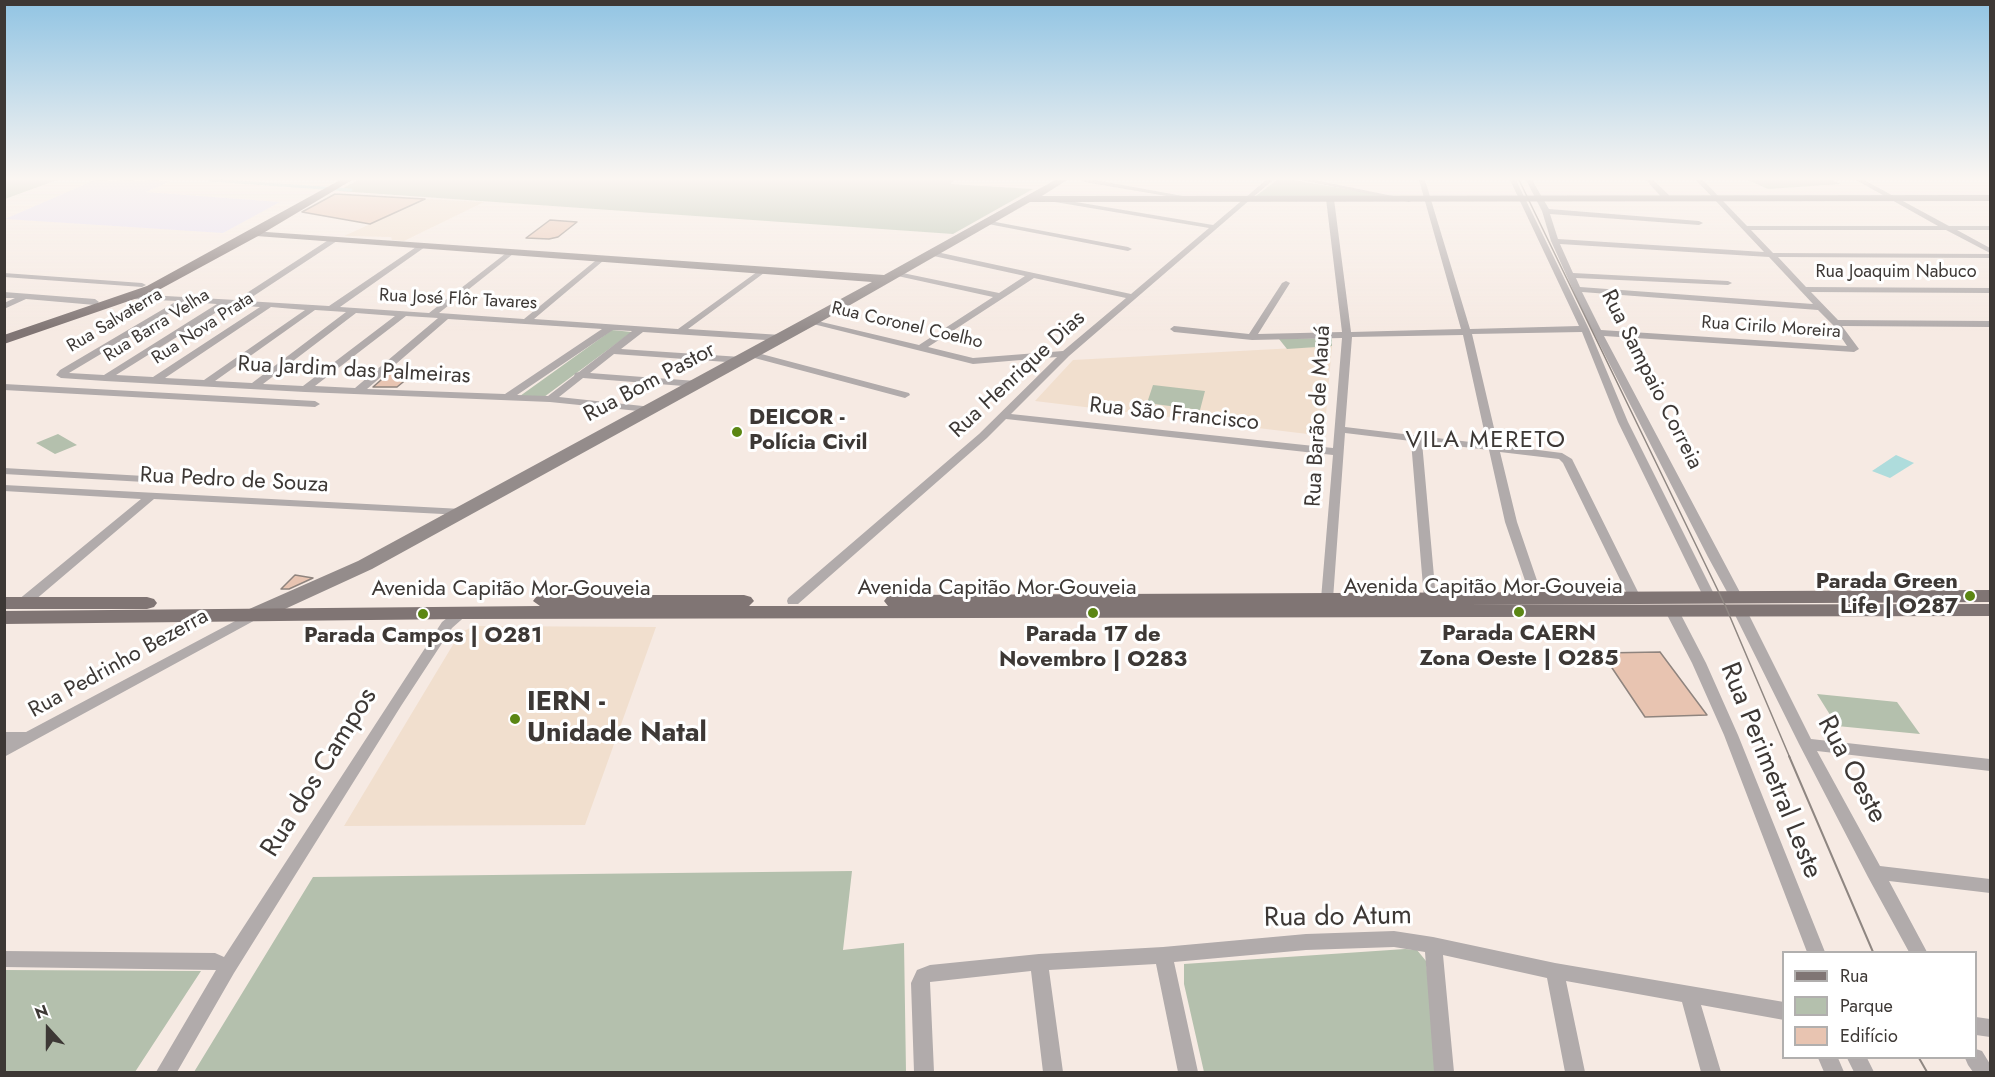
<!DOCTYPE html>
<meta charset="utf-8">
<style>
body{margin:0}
#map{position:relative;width:1995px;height:1077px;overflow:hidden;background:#f6eae3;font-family:Jost,sans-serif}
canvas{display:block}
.frame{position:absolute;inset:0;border:6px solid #3d3835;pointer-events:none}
.legend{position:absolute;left:1782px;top:951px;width:195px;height:108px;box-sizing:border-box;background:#fff;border:2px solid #b1afae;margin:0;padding:8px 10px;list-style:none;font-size:18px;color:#3d3835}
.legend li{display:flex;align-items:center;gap:12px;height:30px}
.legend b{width:30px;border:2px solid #b1afae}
.north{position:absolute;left:18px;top:999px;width:60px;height:60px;-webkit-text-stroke:4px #fff;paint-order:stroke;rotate:339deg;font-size:16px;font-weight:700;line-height:24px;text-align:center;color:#3d3835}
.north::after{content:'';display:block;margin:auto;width:21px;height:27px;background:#3d3835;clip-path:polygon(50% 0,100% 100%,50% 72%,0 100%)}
</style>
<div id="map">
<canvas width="1995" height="1077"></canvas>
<div class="frame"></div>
<ul class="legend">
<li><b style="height:8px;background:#807574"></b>Rua</li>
<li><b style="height:16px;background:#b4c0ad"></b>Parque</li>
<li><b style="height:16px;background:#e8c4b1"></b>Edifício</li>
</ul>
<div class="north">N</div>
</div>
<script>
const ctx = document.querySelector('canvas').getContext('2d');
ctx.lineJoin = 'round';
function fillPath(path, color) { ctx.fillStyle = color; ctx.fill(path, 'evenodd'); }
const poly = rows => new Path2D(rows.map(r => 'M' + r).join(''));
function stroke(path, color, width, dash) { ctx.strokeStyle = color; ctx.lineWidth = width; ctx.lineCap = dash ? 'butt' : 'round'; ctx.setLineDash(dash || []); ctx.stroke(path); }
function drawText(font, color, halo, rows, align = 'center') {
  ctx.font = font + ' Jost,sans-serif'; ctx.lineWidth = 6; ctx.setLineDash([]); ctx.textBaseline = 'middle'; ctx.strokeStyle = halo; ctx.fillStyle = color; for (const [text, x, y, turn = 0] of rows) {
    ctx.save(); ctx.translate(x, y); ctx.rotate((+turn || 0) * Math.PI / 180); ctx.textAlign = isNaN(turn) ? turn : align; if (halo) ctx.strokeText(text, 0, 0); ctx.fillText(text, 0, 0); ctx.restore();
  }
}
fillPath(poly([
 [95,180,171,181,146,192,280,202,223,233,5,219]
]), '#e5def4');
fillPath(poly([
 [425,199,484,202,404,241,392,240,391,237,344,236],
 [1332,346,1324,436,1035,401,1073,360],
 [474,626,656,627,585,825,344,826,460,633]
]), '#f1dfce');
fillPath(poly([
 [4,180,57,180,5,199],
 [358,180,953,180,951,184,1033,189,953,234,338,191],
 [1277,180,1293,180,1394,197,1253,198],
 [1748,180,1832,180,1841,184,1768,189],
 [612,330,632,332,544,397,520,396],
 [1332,338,1332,346,1287,349,1279,339],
 [1153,385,1205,391,1200,410,1147,403],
 [58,434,77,445,55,454,36,443],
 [1817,694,1897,702,1920,734,1837,726],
 [852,871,843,950,904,943,906,1072,194,1072,313,877],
 [1405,949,1417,950,1426,961,1437,1072,1204,1072,1184,984,1184,964],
 [5,970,201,971,135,1072,5,1072]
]), '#b4c0ad');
fillPath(poly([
 [1896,455,1914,463,1890,478,1872,471]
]), '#aedcdc');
stroke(poly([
 [210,180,351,190]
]), '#aedcdc', 3);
const building = poly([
 [335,194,425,199,370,224,302,212,335,194],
 [550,220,577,222,558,237,549,239,526,238,550,220],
 [389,373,413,374,397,387,373,387,389,373],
 [295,575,313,578,289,589,281,589,295,575],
 [1660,652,1707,715,1645,717,1602,653,1660,652]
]);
fillPath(building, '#e8c4b1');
stroke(building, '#8f847e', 1.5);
fillPath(poly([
 [1081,180,1095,180,1194,198,1190,200,1084,182,1081,180],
 [1266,180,1273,180,1069,356,1011,414,1333,448,1342,338,1252,340,1174,332,1170,329,1174,326,1249,334,1282,283,1286,281,1290,283,1258,334,1342,332,1326,199,1330,197,1334,199,1351,332,1461,329,1419,180,1425,180,1470,329,1579,326,1510,180,1516,180,1589,329,1628,422,1716,598,1715,601,1710,602,1704,598,1618,422,1582,332,1472,334,1498,445,1562,453,1572,459,1641,598,1640,601,1635,602,1629,598,1563,463,1559,459,1500,452,1517,522,1543,598,1537,602,1531,598,1505,522,1489,450,1422,442,1436,599,1430,603,1424,599,1411,441,1345,433,1333,599,1327,603,1321,599,1333,455,1006,419,987,438,798,604,788,604,787,601,788,598,979,434,1057,357,973,364,809,323,809,319,919,345,993,297,893,275,893,271,999,293,1025,276,929,255,928,253,932,251,1131,294,1209,228,1049,201,1045,199,1046,197,1213,225,1266,180],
 [1034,278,1126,298,1063,351,973,358,928,347,1034,278],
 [1463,335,1487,444,1345,427,1352,337,1463,335],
 [1301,180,1314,180,1413,200,1409,202,1301,180],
 [1526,180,1532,180,1549,209,1699,221,1703,223,1699,225,1550,214,1558,239,1764,252,1696,180,1703,180,1747,226,1938,226,1856,180,1864,180,1949,226,1990,226,1990,230,1957,230,1990,248,1990,253,1946,230,1751,230,1773,253,1990,254,1990,258,1778,257,1806,287,1990,288,1990,293,1811,292,1838,320,1990,321,1990,327,1842,326,1859,349,1854,352,1604,336,1743,598,1737,602,1732,601,1708,557,1582,310,1551,241,1542,211,1526,180],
 [1560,244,1769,257,1813,304,1580,287,1576,278,1728,285,1732,283,1728,281,1573,273,1560,244],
 [1582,292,1818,310,1833,325,1847,346,1601,330,1582,292],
 [1646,180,1653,180,1671,197,1671,201,1665,201,1646,180],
 [985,220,1128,247,1132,249,1128,251,988,224,985,224,985,220],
 [333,237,340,239,246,301,329,306,422,243,426,245,425,247,340,307,429,313,510,250,514,252,513,254,439,313,524,319,600,257,604,259,603,261,534,319,678,329,761,269,764,269,764,273,688,329,781,335,786,338,781,341,643,332,621,349,741,357,746,360,741,363,614,354,590,373,696,381,701,384,696,387,583,378,559,397,652,407,653,409,648,412,550,402,305,392,105,381,61,378,56,375,60,370,177,301,134,299,131,298,131,294,236,300,333,237],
 [188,302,217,304,104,375,69,373,188,302],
 [228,305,260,307,153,377,116,375,228,305],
 [271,307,305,310,204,380,165,378,271,307],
 [315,310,346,312,252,383,215,381,315,310],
 [356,313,395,316,303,386,263,384,356,313],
 [406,316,438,318,355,388,315,386,406,316],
 [448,319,602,329,505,394,367,389,448,319],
 [613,330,632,331,579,372,575,373,574,376,548,396,517,395,613,330],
 [4,273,142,283,146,285,142,287,4,277,4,273],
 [4,292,95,299,99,302,95,305,26,299,4,309,4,303,15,298,4,298,4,292],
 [750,351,909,393,910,395,905,398,747,356,747,352,750,351],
 [4,384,315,401,320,404,315,407,4,390,4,384],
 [4,468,162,477,168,480,162,483,4,474,4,468],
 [4,485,462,509,468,512,462,515,154,499,28,606,23,607,17,603,18,600,141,499,4,491,4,485],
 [1672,607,1679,611,1706,663,1738,735,1825,952,1807,952,1724,735,1692,663,1665,611,1672,607],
 [1740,607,1747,611,1811,739,1990,759,1990,771,1817,751,1880,866,1990,879,1990,893,1889,881,1927,952,1909,952,1868,877,1799,744,1733,611,1740,607],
 [462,609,469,613,452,628,401,706,234,973,177,1072,156,1072,216,970,4,967,4,951,215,953,224,957,442,622,457,610,462,609],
 [254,611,259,612,261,615,259,618,4,757,4,732,26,732,254,611],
 [1394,931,1433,937,1555,963,1784,1002,1784,1020,1701,1005,1721,1072,1701,1072,1682,1002,1566,981,1585,1072,1565,1072,1547,978,1443,955,1454,1072,1434,1072,1425,952,1394,947,1306,950,1174,962,1198,1072,1178,1072,1156,964,1049,970,1063,1072,1043,1072,1031,971,930,982,934,1072,914,1072,911,983,917,970,930,965,1039,954,1163,947,1306,934,1394,931],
 [1976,1017,1990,1019,1990,1037,1976,1035,1976,1017],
 [1976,1049,1982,1051,1990,1064,1990,1072,1973,1072,1968,1065,1965,1058,1976,1058,1976,1049],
 [1818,1058,1838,1058,1844,1072,1824,1072,1818,1058],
 [1847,1058,1867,1058,1874,1072,1854,1072,1847,1058]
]), '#b1abab');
fillPath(poly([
 [1055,180,1067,180,1042,196,1990,195,1990,201,1030,202,817,324,372,569,261,620,247,620,244,615,247,610,358,561,872,282,256,236,252,235,252,231,884,275,1055,180]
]), '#948c8b');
fillPath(poly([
 [340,180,352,180,260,235,155,292,4,344,4,335,147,286,340,180],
 [1990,590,1990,602,1464,605,1990,604,1990,616,462,619,4,624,4,611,540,606,533,601,536,597,543,595,744,595,751,597,754,601,749,606,888,606,884,601,887,597,894,595,1990,590],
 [4,597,147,597,154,599,157,603,154,607,147,609,4,609,4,597]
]), '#807574');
stroke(poly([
 [1519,180,1725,605,1790,758]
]), '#8f8782', 1.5);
stroke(poly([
 [1789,756,1873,952],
 [1919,1058,1927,1072]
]), '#8f8782', 2);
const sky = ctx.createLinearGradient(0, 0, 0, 331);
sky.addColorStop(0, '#91c4e3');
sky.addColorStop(0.54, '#fbf6f2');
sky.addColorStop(1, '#fbf6f200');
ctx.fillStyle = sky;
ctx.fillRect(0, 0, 1995, 331);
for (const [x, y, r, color] of [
 [737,432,6,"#5b8613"],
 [1970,596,6,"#5b8613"],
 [1519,612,6,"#5b8613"],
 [1093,613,6,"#5b8613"],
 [423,614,6,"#5b8613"],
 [515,719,6,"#5b8613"]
]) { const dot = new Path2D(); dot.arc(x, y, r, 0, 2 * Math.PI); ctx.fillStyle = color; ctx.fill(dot); stroke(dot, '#fff', 2); }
drawText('18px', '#3d3835', '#fff', [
 ["Rua Joaquim Nabuco",1896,273],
 ["Rua José Flôr Tavares",458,300,3],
 ["Rua Salvaterra",115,321,-31],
 ["Rua Barra Velha",157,326,-32],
 ["Rua Coronel Coelho",907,326,13],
 ["Rua Cirilo Moreira",1771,328,4],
 ["Rua Nova Prata",203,329,-33]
]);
drawText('22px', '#3d3835', '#fff', [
 ["Rua Jardim das Palmeiras",354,371,3],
 ["Rua Henrique Dias",1018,375,-43],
 ["Rua Sampaio Correia",1651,380,63],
 ["Rua Bom Pastor",650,383,-28],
 ["Rua São Francisco",1174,415,6],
 ["Rua Barão de Mauá",1319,416,-87],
 ["Rua Pedro de Souza",234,481,3],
 ["Avenida Capitão Mor-Gouveia",1483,588],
 ["Avenida Capitão Mor-Gouveia",997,589],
 ["Avenida Capitão Mor-Gouveia",511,590],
 ["Rua Pedrinho Bezerra",119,664,-29]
]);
drawText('bold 22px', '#3d3835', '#fff', [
 ["DEICOR -",749,419,"left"],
 ["Polícia Civil",749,444,"left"],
 ["Parada Green",1958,583,"right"],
 ["Life | O287",1958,608,"right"],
 ["Parada CAERN",1519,635],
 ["Zona Oeste | O285",1519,660],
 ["Parada 17 de",1093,636],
 ["Novembro | O283",1093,661],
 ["Parada Campos | O281",423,637]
]);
ctx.letterSpacing = '1.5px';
drawText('24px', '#3d3835', '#fff', [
 ["VILA MERETO",1486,441]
]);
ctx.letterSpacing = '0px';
drawText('bold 27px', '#3d3835', '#fff', [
 ["IERN -",527,703],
 ["Unidade Natal",527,734]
], 'left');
drawText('27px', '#3d3835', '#fff', [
 ["Rua Oeste",1851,770,62],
 ["Rua Perimetral Leste",1770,771,68],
 ["Rua dos Campos",320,773,-58],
 ["Rua do Atum",1338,918,-1]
]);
</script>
